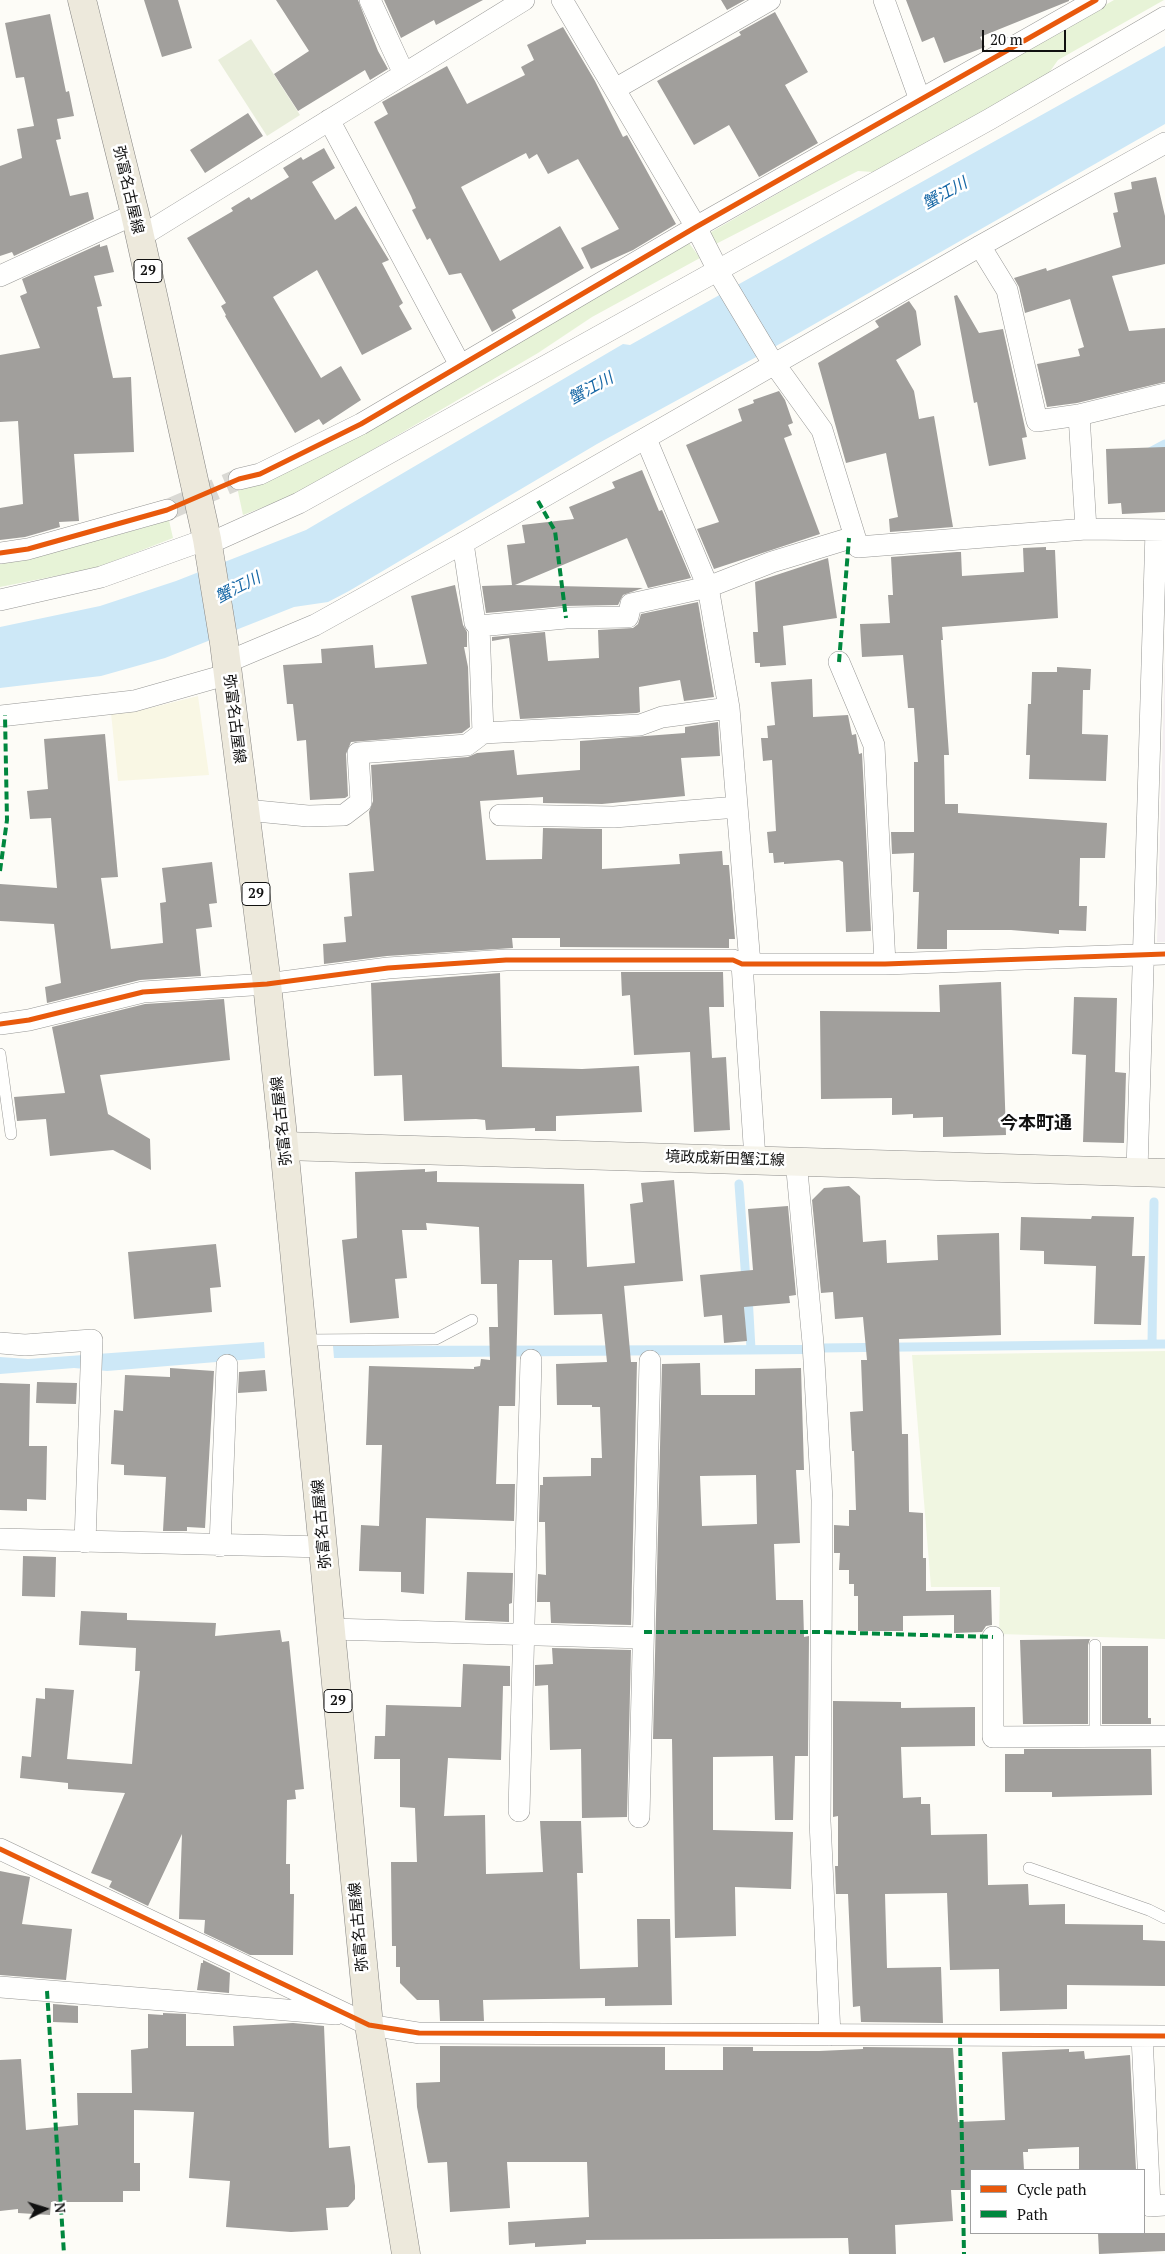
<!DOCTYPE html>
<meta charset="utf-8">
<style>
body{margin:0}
#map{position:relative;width:1165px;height:2254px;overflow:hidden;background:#fdfcf7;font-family:"PT Serif",serif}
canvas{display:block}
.legend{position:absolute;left:970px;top:2169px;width:175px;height:65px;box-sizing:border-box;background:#fff;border:1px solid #a0a0a0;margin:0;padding:6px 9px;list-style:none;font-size:15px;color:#111}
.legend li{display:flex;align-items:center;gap:10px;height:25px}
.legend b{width:25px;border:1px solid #a0a0a0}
.north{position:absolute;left:20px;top:2184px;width:50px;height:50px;-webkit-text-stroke:4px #fff;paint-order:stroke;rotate:85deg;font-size:14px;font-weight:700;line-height:20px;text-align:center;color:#111}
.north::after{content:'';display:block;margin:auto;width:18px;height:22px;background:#111;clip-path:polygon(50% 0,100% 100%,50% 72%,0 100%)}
.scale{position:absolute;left:982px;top:30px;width:84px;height:22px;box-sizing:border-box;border:2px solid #111;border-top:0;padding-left:6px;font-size:15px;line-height:18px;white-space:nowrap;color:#111;-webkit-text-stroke:4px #fff;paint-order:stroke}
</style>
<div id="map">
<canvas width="1165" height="2254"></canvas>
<ul class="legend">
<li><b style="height:6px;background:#e8590c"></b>Cycle path</li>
<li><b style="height:6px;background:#00873e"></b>Path</li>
</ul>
<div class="north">N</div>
<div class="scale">20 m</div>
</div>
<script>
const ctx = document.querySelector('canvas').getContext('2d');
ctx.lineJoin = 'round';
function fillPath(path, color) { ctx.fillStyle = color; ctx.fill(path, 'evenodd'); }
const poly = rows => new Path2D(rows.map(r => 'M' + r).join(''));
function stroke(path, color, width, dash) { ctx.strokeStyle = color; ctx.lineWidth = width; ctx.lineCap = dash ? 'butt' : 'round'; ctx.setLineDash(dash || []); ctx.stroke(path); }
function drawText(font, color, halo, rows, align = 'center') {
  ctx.font = font + ' "PT Serif","Noto Sans JP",serif'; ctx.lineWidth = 5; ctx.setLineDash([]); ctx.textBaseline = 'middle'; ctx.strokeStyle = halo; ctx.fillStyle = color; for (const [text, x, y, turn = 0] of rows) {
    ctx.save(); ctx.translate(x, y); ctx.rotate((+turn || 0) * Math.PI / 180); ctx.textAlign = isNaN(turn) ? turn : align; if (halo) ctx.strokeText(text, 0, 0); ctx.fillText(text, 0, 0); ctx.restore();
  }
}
fillPath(poly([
 [1165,654,1165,942,1157,942]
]), '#f5f0f3');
fillPath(poly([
 [198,696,209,775,118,781,111,713,142,710]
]), '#f9f7e4');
fillPath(poly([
 [1114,0,1164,0,1058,60,1046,77,873,172,858,171,712,246,706,235],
 [689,243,700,258,592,317,538,353,297,494,243,515,237,487],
 [168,516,173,538,96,568,0,587,0,563,22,561,150,526]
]), '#e7f3d7');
fillPath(poly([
 [251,39,300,115,267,136,218,60]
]), '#e9eedb');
fillPath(poly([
 [1165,1351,1165,1639,999,1634,1000,1587,931,1587,912,1355]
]), '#f0f6e1');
fillPath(poly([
 [1165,46,1165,124,769,350,597,444,349,591,328,602,294,607,165,658,101,676,0,688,0,627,100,606,176,581,306,530,623,344,630,345],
 [264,1342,265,1358,107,1371,74,1368,0,1374,0,1357,28,1359],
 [805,1345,806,1354,334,1358,333,1346]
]), '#cde8f7');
stroke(poly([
 [1150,452,1165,444],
 [739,1184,746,1281],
 [748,1296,751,1349],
 [1152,1344,1154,1202],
 [822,1348,1165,1344]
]), '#cde8f7', 9);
fillPath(poly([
 [144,0,178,0,192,48,162,57],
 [276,0,358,0,378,51,388,69,370,80,365,70,298,111,274,74,309,51],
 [384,0,483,0,436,25,434,20,401,38],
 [721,0,745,0,727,10],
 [906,0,1069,0,1069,1,980,37,985,47,944,63,934,37,922,42],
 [775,12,808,72,785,85,818,143,759,177,729,125,694,145,657,81,741,35,739,32],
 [50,14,66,92,69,91,74,116,57,119,61,139,56,140,70,196,88,192,94,219,14,256,12,252,0,256,0,166,22,158,17,129,34,126,24,77,16,78,5,23],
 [563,27,595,81,623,137,627,135,676,224,633,250,591,269,581,248,619,229,578,159,548,174,537,154,529,159,526,153,461,187,500,261,560,226,584,268,512,310,516,318,492,332,461,273,449,275,430,238,427,240,412,210,416,208,411,196,374,122,388,114,382,102,447,66,467,104,525,75,521,67,534,60,527,45],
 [248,113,263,136,205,173,190,150],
 [324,148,335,168,312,182,335,220,356,206,389,260,382,263,403,303,399,306,412,329,362,355,317,270,273,297,321,378,341,366,361,400,323,425,319,419,295,433,225,316,226,315,221,306,226,303,187,238,233,211,231,208,249,197,251,200,289,177,283,168,301,157,303,160],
 [1156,177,1165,216,1165,264,1112,276,1129,331,1165,328,1165,382,1077,403,1047,407,1037,364,1080,356,1078,349,1084,347,1070,299,1025,313,1019,287,1014,278,1046,268,1047,271,1121,247,1113,213,1118,212,1114,193,1132,189,1131,182],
 [100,244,100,247,107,245,114,272,94,276,102,306,97,307,113,378,131,377,134,452,74,454,79,521,59,522,60,527,25,537,0,540,0,508,23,504,18,421,0,422,0,355,40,348,20,296,27,293,22,279],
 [957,295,979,333,1003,329,1027,437,1022,438,1026,459,989,466,977,402,974,403,954,296],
 [909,301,916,311,921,345,896,360,914,391,919,419,934,416,953,527,890,532,889,519,898,517,886,453,846,463,818,363,879,327,875,321],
 [779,391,785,400,793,423,788,425,792,435,784,438,820,534,714,569,697,529,719,522,686,445,742,421,738,409,754,403,753,400],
 [1165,447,1165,512,1122,514,1121,503,1108,504,1106,449],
 [642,470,659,511,662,510,691,578,648,588,627,538,515,585,643,588,623,595,618,605,565,606,486,613,482,586,512,585,507,545,525,543,522,525,574,519,569,507,615,488,612,482],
 [1046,547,1046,550,1055,550,1058,618,942,627,943,640,941,640,949,755,944,755,945,804,958,804,958,813,1107,823,1105,858,1080,858,1079,906,1087,906,1086,931,1059,930,1059,934,1011,930,947,930,947,949,917,949,919,892,913,892,914,853,892,854,891,832,914,832,914,762,918,762,914,708,908,708,903,655,862,657,860,624,890,623,888,595,893,595,891,557,957,552,961,552,962,576,1024,572,1023,548],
 [828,558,837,618,783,626,786,665,760,667,760,663,755,663,753,632,758,632,755,582],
 [455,585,463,625,467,632,467,647,464,647,468,667,470,727,462,733,351,742,346,754,348,796,345,798,310,800,306,740,297,741,293,704,287,704,283,665,322,663,321,649,373,645,375,668,427,664,411,596],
 [698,602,714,697,684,701,680,680,639,687,640,712,637,713,520,719,509,638,492,641,492,637,545,632,548,661,599,658,598,630,633,628,638,624,641,614],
 [1057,667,1091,669,1090,690,1083,690,1082,734,1108,735,1106,781,1029,779,1030,755,1026,755,1028,704,1031,704,1032,672,1057,672],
 [812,679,813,717,848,715,852,735,856,734,859,754,862,753,871,931,846,932,843,862,839,860,784,864,784,862,774,863,773,853,769,853,767,832,776,831,772,760,763,761,761,738,768,738,767,726,775,725,771,682],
 [718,722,720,756,681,758,685,796,602,804,543,803,543,797,480,801,486,860,542,859,543,828,602,829,602,869,680,864,679,854,722,851,723,865,729,865,735,939,729,939,729,948,560,947,560,938,512,938,513,948,387,956,324,964,323,944,346,942,344,917,352,916,349,873,374,871,369,812,373,801,371,765,468,757,477,753,514,750,517,775,580,770,580,741,685,733,685,727],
 [105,734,118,877,101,878,111,949,163,943,160,903,166,902,162,868,212,862,217,903,209,904,212,927,196,929,201,976,140,980,47,1003,45,987,61,983,54,924,0,921,0,884,57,888,51,818,30,819,27,791,48,789,44,739],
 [621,972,723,972,724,1007,709,1007,712,1058,726,1057,730,1130,694,1132,690,1052,634,1055,630,995,622,996],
 [500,973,502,1067,582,1069,639,1066,642,1112,556,1116,556,1131,535,1131,535,1128,486,1130,485,1120,476,1119,404,1121,402,1075,374,1076,371,983],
 [1001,982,1006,1135,943,1137,943,1117,913,1118,913,1114,892,1115,892,1098,821,1099,820,1011,940,1012,939,985],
 [1074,997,1117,998,1115,1072,1126,1073,1124,1143,1083,1142,1086,1055,1072,1054],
 [224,999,230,1060,100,1075,108,1114,150,1139,151,1170,113,1150,50,1156,46,1119,17,1121,14,1097,65,1093,52,1027,145,1004],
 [425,1169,425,1172,437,1171,437,1182,584,1184,587,1267,635,1263,630,1204,643,1202,641,1183,674,1180,683,1281,624,1286,631,1362,637,1362,631,1625,551,1623,550,1602,537,1602,538,1574,546,1575,545,1522,539,1522,540,1485,543,1485,543,1477,591,1476,591,1458,602,1458,600,1407,592,1407,592,1405,557,1405,556,1364,607,1362,602,1314,554,1315,552,1260,519,1260,515,1406,499,1406,496,1484,515,1484,514,1521,426,1518,424,1594,401,1592,401,1572,359,1571,361,1525,379,1526,382,1445,366,1445,369,1366,474,1369,474,1367,480,1366,481,1359,490,1360,489,1327,498,1327,497,1284,481,1284,479,1227,426,1223,427,1230,402,1230,407,1278,395,1279,399,1318,350,1323,342,1240,357,1238,355,1172],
 [849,1186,860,1196,863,1242,886,1240,887,1263,938,1260,937,1235,999,1233,1001,1335,899,1339,902,1434,908,1434,909,1512,923,1513,923,1558,926,1558,926,1591,991,1590,992,1625,986,1626,982,1632,954,1633,954,1615,903,1616,903,1631,858,1631,858,1596,854,1596,854,1584,849,1584,849,1570,839,1570,840,1553,834,1553,834,1525,849,1526,849,1510,856,1510,854,1451,852,1451,850,1412,863,1411,861,1360,867,1360,863,1317,835,1319,833,1292,821,1293,812,1200,824,1188],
 [788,1206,796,1295,789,1296,790,1303,744,1307,747,1341,724,1343,722,1315,704,1317,700,1275,753,1270,748,1209],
 [1092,1216,1134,1217,1132,1256,1145,1256,1141,1325,1094,1324,1096,1266,1044,1264,1044,1251,1020,1250,1021,1217,1091,1219],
 [216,1244,221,1287,210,1288,212,1312,134,1319,128,1252],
 [700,1363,701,1395,755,1395,755,1369,801,1368,804,1470,796,1470,800,1543,774,1544,776,1600,803,1600,804,1637,809,1636,808,1756,795,1756,793,1820,775,1820,773,1756,713,1757,713,1830,793,1832,791,1889,735,1887,736,1936,675,1938,672,1739,653,1739,662,1364],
 [756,1475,757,1524,702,1526,700,1476],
 [170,1368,214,1371,205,1528,187,1527,187,1531,163,1531,166,1477,124,1475,124,1465,111,1464,114,1410,123,1411,125,1375,170,1377],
 [265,1370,267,1391,238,1393,239,1372],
 [37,1382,77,1383,76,1404,36,1403],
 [0,1383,30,1384,29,1446,47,1446,46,1500,27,1499,27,1511,0,1510],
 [23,1556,56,1557,55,1597,22,1596],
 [467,1572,513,1573,512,1603,509,1604,509,1622,465,1620],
 [81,1611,127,1613,127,1620,216,1623,215,1636,280,1630,282,1642,289,1641,304,1789,295,1790,296,1799,287,1800,286,1864,290,1864,290,1894,294,1894,293,1955,250,1955,204,1933,205,1920,179,1919,182,1834,148,1906,109,1887,112,1881,91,1873,125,1793,68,1789,68,1783,20,1778,22,1756,31,1757,36,1698,45,1699,45,1688,74,1690,67,1759,132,1764,140,1671,135,1671,136,1648,79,1645],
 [1090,1639,1088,1645,1088,1724,1023,1724,1020,1640],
 [1102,1646,1148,1646,1148,1718,1151,1718,1151,1724,1102,1724],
 [552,1648,631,1650,627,1817,582,1818,581,1749,550,1750,548,1685,535,1686,535,1665,553,1664],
 [463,1664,510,1666,510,1686,503,1686,501,1760,448,1758,444,1816,485,1815,486,1874,543,1872,540,1821,581,1821,583,1873,577,1873,580,1969,638,1967,637,1919,670,1919,672,2005,605,2006,605,1998,483,2000,484,2021,440,2021,439,2000,417,2000,400,1983,400,1967,396,1967,396,1946,392,1946,391,1862,417,1862,415,1808,400,1807,400,1759,374,1759,375,1736,385,1736,386,1705,461,1707],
 [833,1701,901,1702,901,1708,975,1707,975,1746,901,1747,903,1798,921,1797,921,1804,930,1804,931,1835,987,1834,988,1885,1028,1884,1029,1905,1065,1904,1065,1924,1143,1925,1143,1940,1165,1941,1165,1986,1067,1985,1067,2009,1000,2011,999,1969,950,1970,947,1893,885,1894,887,1968,941,1967,943,2023,861,2022,860,2006,853,2007,848,1894,836,1894,835,1866,838,1866,838,1816,833,1817],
 [1024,1749,1151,1749,1152,1795,1052,1797,1052,1792,1005,1792,1005,1754,1024,1754],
 [0,1871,30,1877,22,1924,72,1929,66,1980,0,1975],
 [203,1960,230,1973,229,1993,197,1990,201,1963,203,1963],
 [53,2004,78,2006,78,2023,53,2022],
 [163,2013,186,2014,186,2046,234,2046,233,2026,293,2023,324,2026,329,2148,350,2146,355,2186,355,2199,348,2207,326,2208,328,2230,291,2232,226,2227,230,2181,189,2178,194,2112,134,2110,134,2163,140,2163,140,2191,123,2191,123,2202,51,2202,50,2215,18,2213,18,2209,0,2211,0,2060,21,2059,26,2130,78,2125,77,2093,132,2093,131,2050,148,2048,148,2014,163,2015],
 [440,2046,665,2047,665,2070,723,2070,723,2047,753,2047,753,2051,819,2051,863,2049,863,2047,953,2048,958,2122,1005,2120,1002,2052,1069,2049,1069,2052,1084,2051,1085,2059,1130,2055,1136,2170,1079,2170,1079,2147,1028,2149,1028,2152,1023,2152,1024,2170,971,2170,971,2190,951,2190,953,2221,895,2225,896,2254,849,2254,848,2238,586,2240,586,2244,535,2247,535,2243,509,2245,508,2222,589,2217,587,2162,507,2162,510,2208,450,2212,447,2162,428,2163,417,2107,416,2083,440,2082],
 [1098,2233,1165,2233,1165,2251,1099,2254]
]), '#a19f9c');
stroke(poly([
 [167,510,239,479]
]), '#dad9d4', 21, [21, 11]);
const lane = poly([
 [0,1054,11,1134],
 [304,1340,436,1339,472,1320],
 [1095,1645,1095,1736],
 [1029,1868,1149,1910,1165,1918]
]);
const street = poly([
 [370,0,404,74],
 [562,0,696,227,723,280,768,355,822,430,858,547,1086,529,1165,530],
 [884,0,920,100],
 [615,89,770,0],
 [329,120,460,365],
 [140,237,524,0],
 [980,246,1007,290,1037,421,1079,415],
 [0,276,135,214],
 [239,479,260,474,361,424,696,227,1096,0],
 [1086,529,1079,415,1165,394],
 [463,543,475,623,479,626,483,733],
 [208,544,299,503,990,119,1165,17],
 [0,553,28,549,167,510],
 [0,600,101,577,207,539],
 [479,626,566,618,628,617,631,604,708,587,646,439],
 [227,662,315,625,463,543,980,246,1165,143],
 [839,662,874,745,885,964],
 [0,716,134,701,229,674],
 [246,810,308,816,344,815,361,802,358,753,467,745,483,733,640,725,662,717,729,708],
 [500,815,614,817,737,807],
 [742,964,755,1159],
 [750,964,729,708,708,587,772,562,854,537],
 [0,1024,29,1020,143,992,267,984,388,968,506,960,733,960,742,964,885,964,1165,954],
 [796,1160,813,1343,822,1500,820,1821,830,2035],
 [1137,1171,1156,530],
 [0,1343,25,1345,92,1340,85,1542],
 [0,1539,324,1547],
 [220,1546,227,1365],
 [331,1629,643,1638],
 [993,1637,993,1737,1165,1736],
 [519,1811,531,1360],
 [639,1817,650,1361],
 [0,1849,369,2025,419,2033,1165,2036],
 [0,1987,336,2014],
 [1142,2036,1150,2206,1165,2205]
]);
const secondary = poly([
 [284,1146,1165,1173]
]);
const primary = poly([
 [82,0,135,214,207,539,224,643,267,984,284,1146,369,2025,406,2254]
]);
stroke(lane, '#979795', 12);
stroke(street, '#979795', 22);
stroke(secondary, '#8e8d8b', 29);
stroke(primary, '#858482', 29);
stroke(lane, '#fffffe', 11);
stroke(street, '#fffffe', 21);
stroke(secondary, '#f6f4eb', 28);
stroke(primary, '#ede9dc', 28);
stroke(poly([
 [538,501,555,531,566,618],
 [839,662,849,538],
 [0,871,7,820,5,715],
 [644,1632,821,1632,993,1637],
 [47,1991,64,2254],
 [960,2036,964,2254]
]), '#00873e', 4, [8, 4]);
stroke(poly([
 [0,553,28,549,167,510,239,479,260,474,361,424,696,227,1096,0],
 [0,1024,29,1020,143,992,267,984,388,968,506,960,733,960,742,964,885,964,1165,954],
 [0,1849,369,2025,419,2033,1165,2036]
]), '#e8590c', 5);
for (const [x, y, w] of [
 [148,271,28],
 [256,894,28],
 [338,1701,28]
]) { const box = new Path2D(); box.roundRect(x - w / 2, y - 11.5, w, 23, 4); ctx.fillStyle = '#fff'; ctx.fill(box); stroke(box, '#111', 1); }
drawText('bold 14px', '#111', null, [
 ["29",148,271],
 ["29",256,894],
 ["29",338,1701]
]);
drawText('15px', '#111', '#fff', [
 ["弥富名古屋線",128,190,77],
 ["弥富名古屋線",234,719,83],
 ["弥富名古屋線",282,1121,-96],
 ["境政成新田蟹江線",725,1159,2],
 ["弥富名古屋線",322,1524,-95],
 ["弥富名古屋線",359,1927,-95]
]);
drawText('italic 16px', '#1768a6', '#fff', [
 ["蟹江川",945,194,-29],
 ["蟹江川",591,389,-29],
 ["蟹江川",238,588,-27]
]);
drawText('bold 18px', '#111', '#fff', [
 ["今本町通",1036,1124]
]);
</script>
